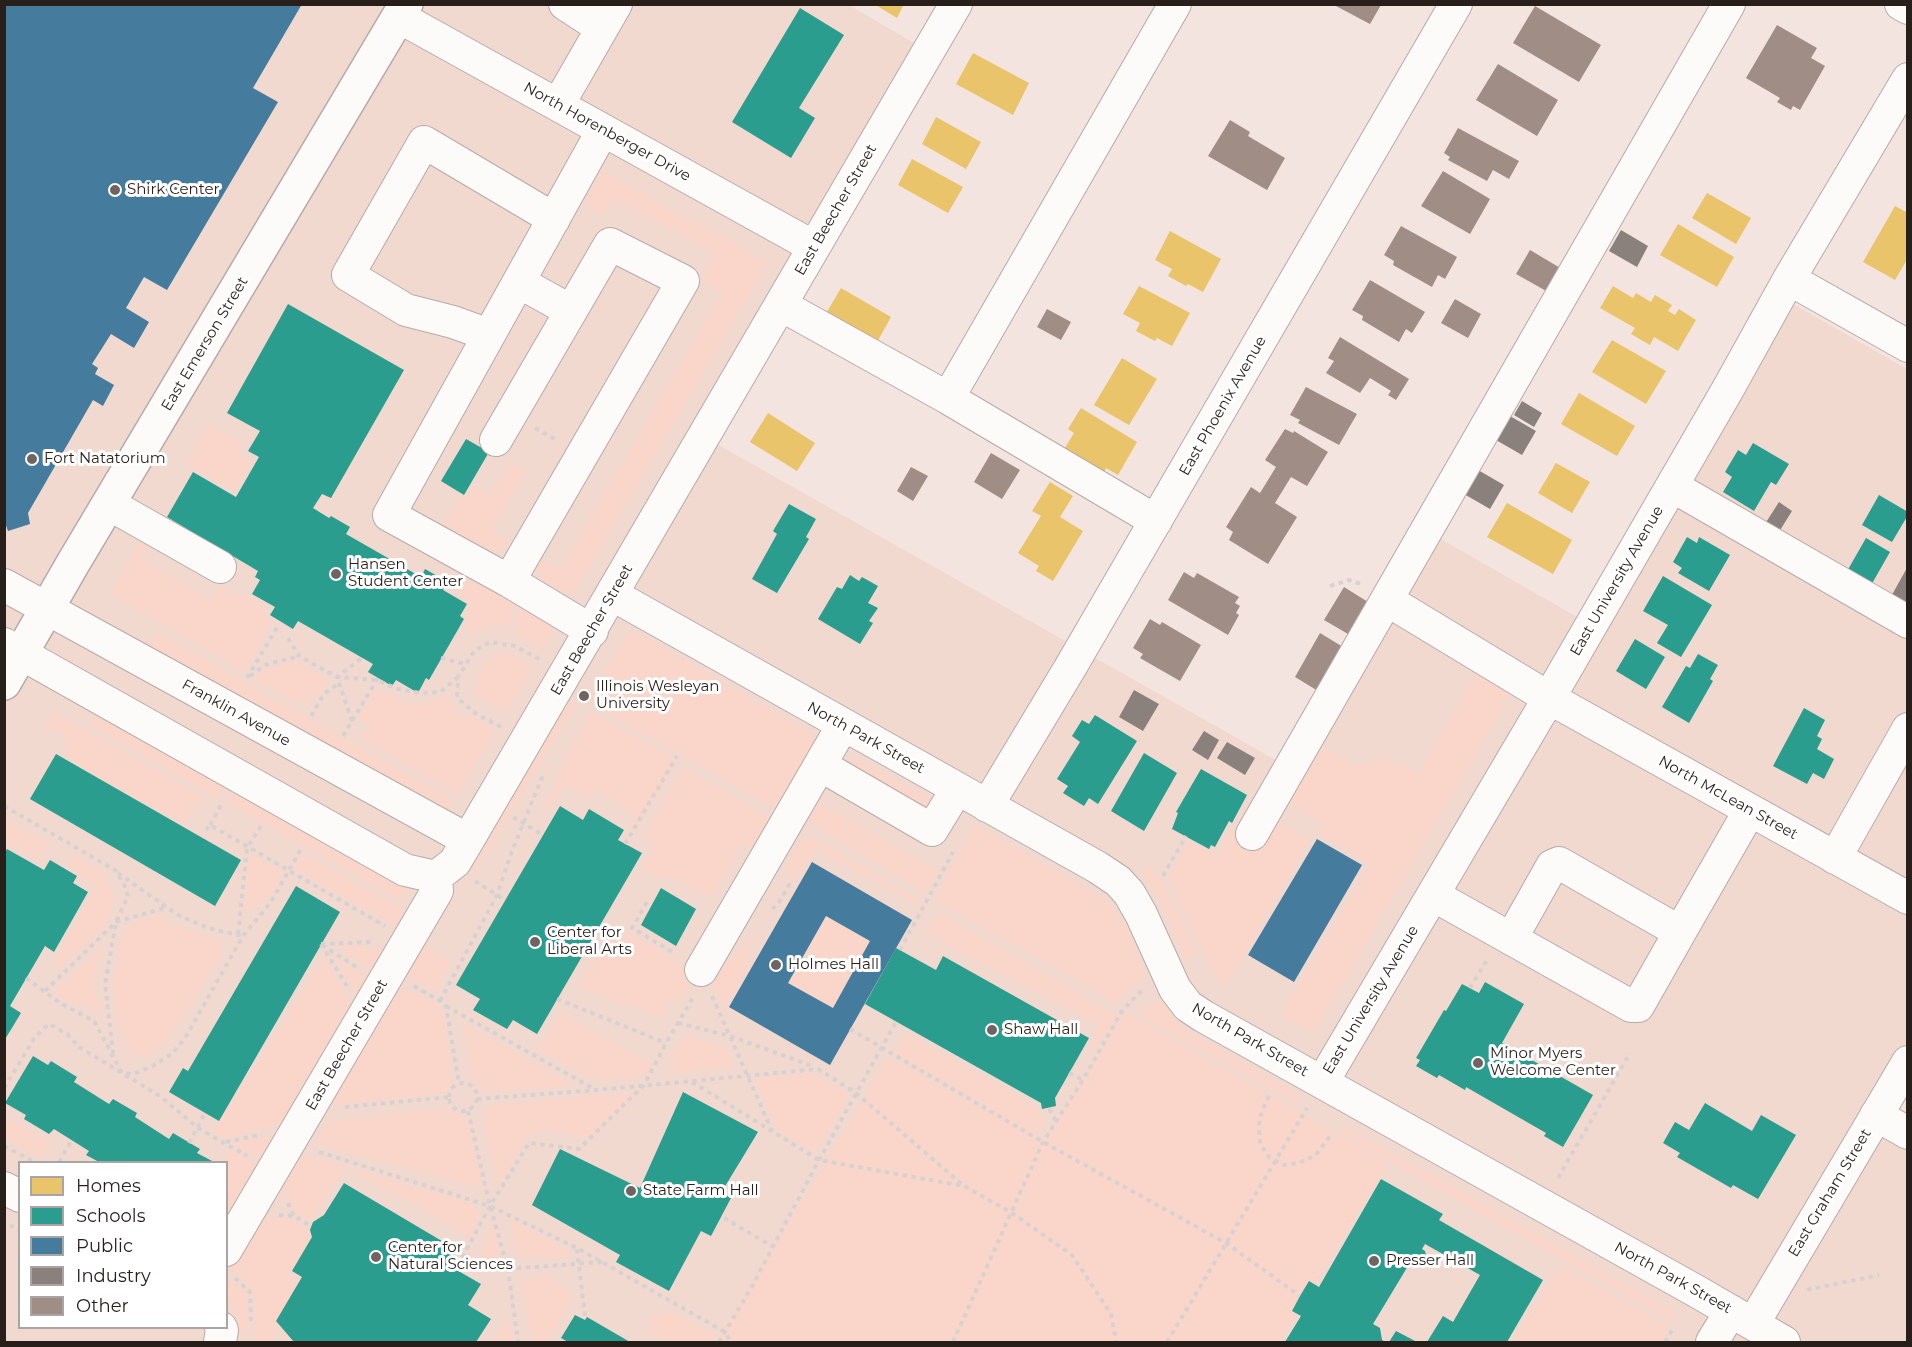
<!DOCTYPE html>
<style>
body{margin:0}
#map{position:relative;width:1912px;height:1347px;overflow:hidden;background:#f3e4df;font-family:Montserrat,sans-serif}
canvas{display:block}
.frame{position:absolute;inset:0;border:6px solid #281f1b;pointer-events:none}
.legend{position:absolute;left:18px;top:1161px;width:210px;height:168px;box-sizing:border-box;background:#fff;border:2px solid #a9a5a4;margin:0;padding:8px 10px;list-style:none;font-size:18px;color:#281f1b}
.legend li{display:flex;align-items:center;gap:12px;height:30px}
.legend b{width:30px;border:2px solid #a9a5a4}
</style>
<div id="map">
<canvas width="1912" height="1347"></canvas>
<div class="frame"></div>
<ul class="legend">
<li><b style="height:16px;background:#e9c46a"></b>Homes</li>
<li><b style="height:16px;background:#2a9d8f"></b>Schools</li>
<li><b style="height:16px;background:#457b9d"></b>Public</li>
<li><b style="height:16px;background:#8a817c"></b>Industry</li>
<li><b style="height:16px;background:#a08d86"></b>Other</li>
</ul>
</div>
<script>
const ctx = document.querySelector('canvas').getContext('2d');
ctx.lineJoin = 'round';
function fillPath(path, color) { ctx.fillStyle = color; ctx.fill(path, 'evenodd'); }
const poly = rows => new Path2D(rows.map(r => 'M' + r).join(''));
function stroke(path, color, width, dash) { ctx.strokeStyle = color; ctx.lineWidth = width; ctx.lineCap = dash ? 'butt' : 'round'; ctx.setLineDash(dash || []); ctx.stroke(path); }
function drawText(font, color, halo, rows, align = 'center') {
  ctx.font = font + ' Montserrat,sans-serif'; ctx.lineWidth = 6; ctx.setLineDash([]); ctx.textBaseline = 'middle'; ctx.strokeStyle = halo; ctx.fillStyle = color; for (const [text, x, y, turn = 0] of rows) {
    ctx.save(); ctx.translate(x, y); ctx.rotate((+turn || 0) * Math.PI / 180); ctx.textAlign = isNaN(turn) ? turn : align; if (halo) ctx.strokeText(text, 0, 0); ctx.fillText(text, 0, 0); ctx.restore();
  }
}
fillPath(poly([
 [5,5,849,5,936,56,715,443,1290,768,1434,535,1591,625,1779,296,1907,369,1908,1061,1876,1115,1907,1133,1907,1342,5,1342],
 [20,1162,226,1162,226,1328,20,1328]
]), '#f2d9cf');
fillPath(poly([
 [602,171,767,263,573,594,552,587,541,578,536,569,539,559,560,570,723,292,704,281,703,278,715,254,615,197,604,213,601,214,584,203],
 [209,425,244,444,238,454,251,462,235,491,186,464],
 [510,462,526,470,491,531,510,543,507,547,499,550,489,549,445,525,462,496,464,497,471,486,490,496],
 [144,536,147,541,146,549,141,559,210,601,220,587,243,599,247,593,267,605,263,613,271,619,262,634,264,635,260,641,262,642,245,672,110,593],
 [471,574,516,601,507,625,492,625,471,632,462,627,468,616,464,613,470,601,459,595],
 [523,604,558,624,543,649,519,635,515,635,517,628,514,627],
 [636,632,810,734,814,741,815,752,781,807,772,807,588,701,629,633],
 [157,633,452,800,446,811,149,647],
 [498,653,512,655,532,667,505,713,482,698,478,695,475,685,478,684,482,666],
 [298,661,313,672,329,679,321,693,306,702,299,703,254,679,257,674,268,668],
 [1479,669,1512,690,1313,1033,1281,1014,1371,864,1318,833,1323,822,1287,802,1319,746,1353,765,1368,764,1381,758,1394,765,1399,763,1419,773],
 [378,689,406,703,421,705,447,695,457,713,464,720,469,714,495,731,458,794,362,739,370,725,359,718,370,698,372,698],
 [570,701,576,704,473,874,470,873],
 [52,712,205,799,202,805,197,802,184,825,67,758,67,747,62,733,44,727],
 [97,712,225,785,218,798,89,724],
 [592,713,678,761,635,830,631,827,636,816,597,790,588,799,564,784,540,821,569,751],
 [854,757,937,803,925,816,847,763],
 [684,768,775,821,763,846,753,849,742,843,710,898,670,875,664,880,642,868,654,843,644,837],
 [234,789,408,888,401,901,226,802],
 [1250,803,1256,806,1268,830,1282,825,1309,840,1227,985,1216,978,1168,877,1188,842,1217,856],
 [819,804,938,871,925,893,808,820],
 [5,819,49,845,40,860,5,841],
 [975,825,1106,901,1117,912,1127,930,1145,976,1128,991,1118,1003,934,899],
 [811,837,925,904,923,907,816,849,796,880,789,874,788,866,791,854,799,843],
 [250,853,284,872,272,895,244,913],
 [301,853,412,915,403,930,293,868],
 [72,856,105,874,113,894,111,916,102,928,57,969,56,956,96,887,67,865],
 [1148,864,1161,880,1174,905,1196,955,1185,960,1174,929,1162,903,1152,887,1142,877],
 [937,912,1117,1016,1095,1050,1089,1046,1100,1025,925,933],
 [156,914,169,924,219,940,222,950,174,1030,159,1048,147,1055,136,1056,129,1053,115,1007,114,983,122,935,129,925],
 [826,916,870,941,833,1008,788,983],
 [613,931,624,938,628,932,686,970,685,978,691,981,679,1001,667,1002,663,1017,577,988],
 [759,933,746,958,752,962,724,1009,713,982,717,971],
 [419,944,450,960,437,992,402,973],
 [337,947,391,948,378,972],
 [101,948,94,982,97,1002,101,1015,88,1006,75,1003,54,993],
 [334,955,371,981,360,1000],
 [325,956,354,1013,289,1124,224,1138,213,1132],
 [396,985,439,1004,444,1019,453,1083,446,1093,332,1105],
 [1161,1001,1180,1026,1299,1095,1297,1104,1139,1015,1145,1007],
 [1122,1011,1388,1164,1279,1342,717,1342,888,1058,1028,1134,894,1056,907,1033,1039,1108,1045,1123,1036,1138,1043,1142,1083,1080],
 [561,1014,653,1065,648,1073,628,1078,605,1079,588,1076,534,1047,546,1038],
 [464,1024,574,1086,488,1091,478,1082,471,1079],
 [684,1035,726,1048,733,1067,675,1073,669,1058],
 [808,1074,822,1078,846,1092,847,1100,819,1149,815,1147,812,1151,782,1133,773,1122,754,1078],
 [637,1093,622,1105,594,1135,587,1137,551,1129,536,1131,525,1138,499,1185,482,1117,492,1105],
 [452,1109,456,1115,467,1120,481,1177,479,1183,475,1186,323,1146,317,1141,329,1121],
 [8,1119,51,1143,41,1159,5,1138,5,1124],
 [1345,1127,1677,1314,1672,1321,1340,1133],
 [282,1135,266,1162,232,1144],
 [229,1149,262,1169,237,1212,227,1207,226,1162,222,1162],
 [296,1153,344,1166,312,1221,294,1212,280,1180],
 [345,1167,461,1200,473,1206,480,1214,471,1236],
 [259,1217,290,1218,310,1231,309,1242,290,1274,292,1278,302,1284,270,1342,257,1342,253,1339,255,1299,251,1287,242,1278,228,1270],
 [510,1218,569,1252,566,1258,518,1256],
 [493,1221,500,1261,480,1259],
 [1561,1266,1670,1328,1661,1342,1519,1342,1515,1338],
 [548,1275,573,1297,547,1342,532,1342,522,1281],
 [227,1278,246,1292,248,1302,246,1336,239,1333,232,1308,227,1301],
 [668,1310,716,1335,712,1342,665,1342,650,1334,652,1319],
 [507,1317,512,1342,492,1342]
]), '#f9d6c9');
fillPath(poly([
 [874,4,904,4,897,18],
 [973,53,1029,83,1013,115,956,84],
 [936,117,981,142,966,169,922,144],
 [912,159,963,187,948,213,898,185],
 [1707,193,1751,218,1736,244,1692,218],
 [1895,206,1908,213,1908,258,1895,280,1863,262],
 [1678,224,1734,257,1717,287,1660,255],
 [1170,231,1221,259,1203,292,1188,284,1186,286,1168,276,1172,269,1155,260],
 [1139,286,1190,313,1172,346,1157,338,1155,341,1136,331,1140,323,1123,314],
 [1613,286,1633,298,1636,293,1651,302,1655,295,1672,305,1668,311,1675,315,1679,309,1696,320,1678,351,1654,337,1650,345,1631,334,1635,328,1600,308],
 [841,288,891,317,875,346,824,317],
 [1612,340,1666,371,1646,404,1592,372],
 [1122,358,1157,379,1129,425,1094,405],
 [1579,393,1635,426,1617,456,1561,424],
 [1081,408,1137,442,1118,475,1106,468,1104,472,1065,448,1074,433,1068,429],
 [768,413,815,443,797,471,750,442],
 [1556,463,1590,482,1572,513,1538,493],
 [1050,482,1073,496,1060,517,1083,531,1053,581,1036,571,1039,566,1018,553,1041,516,1032,511],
 [1507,503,1572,540,1553,574,1487,537]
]), '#e9c46a');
fillPath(poly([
 [800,8,844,35,799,108,815,118,791,158,732,122],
 [288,304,404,370,331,498,322,494,313,508,329,518,331,516,350,527,346,534,421,577,425,569,448,582,443,590,467,604,460,616,464,619,429,680,426,678,418,693,396,680,392,686,368,672,373,664,298,621,293,629,270,615,275,607,252,594,260,580,255,577,258,571,167,517,193,472,236,497,259,457,248,451,260,431,227,413],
 [466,439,489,452,464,495,441,481],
 [1753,443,1789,464,1776,485,1771,482,1754,511,1723,492,1732,477,1725,472,1738,450,1746,455],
 [1879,495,1908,512,1908,515,1892,542,1862,525],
 [789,504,816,519,806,537,809,539,777,593,752,579,777,534,773,531],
 [1687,537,1697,543,1699,537,1730,555,1709,591,1678,573,1682,568,1673,562],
 [1866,538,1890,552,1866,594,1842,580],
 [850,575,859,581,862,577,878,586,868,603,878,608,869,621,873,623,860,644,818,619,837,587,842,589],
 [1663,576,1712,605,1681,657,1657,643,1668,625,1643,611],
 [1635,639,1665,657,1646,689,1616,671],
 [1698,654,1718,665,1710,679,1713,681,1689,723,1662,707,1686,666,1690,668],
 [1804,708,1825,720,1817,736,1822,739,1817,749,1834,759,1824,779,1813,773,1807,784,1773,766],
 [1095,715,1137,741,1098,804,1089,798,1084,806,1063,793,1068,786,1057,779,1080,742,1072,736,1082,720,1089,724],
 [1144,753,1177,773,1144,831,1111,811],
 [56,754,241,860,215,906,30,799],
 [1201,769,1247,795,1232,823,1229,821,1215,847,1211,845,1209,849,1172,829,1178,813,1176,812],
 [560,806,583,820,589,809,624,830,618,840,642,853,537,1034,513,1020,507,1029,473,1010,480,999,456,985],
 [7,849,44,870,50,860,77,876,73,883,88,892,54,952,45,946,10,1006,21,1013,4,1041,4,854],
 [296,886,340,912,219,1121,169,1092,183,1068,188,1071],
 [661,888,696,909,676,946,641,925],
 [896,948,936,970,943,956,1089,1038,1055,1098,1056,1106,1042,1109,1041,1103,865,1004],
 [1485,982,1524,1004,1502,1043,1593,1095,1563,1147,1544,1136,1546,1133,1466,1087,1465,1090,1439,1075,1437,1078,1416,1066,1420,1060,1416,1058,1444,1010,1446,1011,1462,984,1479,993],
 [33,1056,48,1065,51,1061,77,1077,74,1082,109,1104,113,1099,137,1113,135,1117,169,1139,173,1133,200,1149,197,1153,214,1162,99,1162,86,1155,89,1151,54,1129,49,1134,24,1119,26,1115,5,1103],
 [683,1092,758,1132,721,1193,731,1198,711,1236,701,1231,669,1291,616,1262,620,1255,532,1205,560,1149,640,1188],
 [1705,1103,1752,1131,1761,1115,1796,1135,1758,1199,1733,1185,1731,1188,1677,1157,1680,1153,1663,1143,1675,1122,1689,1130],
 [1381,1179,1443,1214,1439,1220,1543,1280,1507,1342,1427,1342,1443,1316,1453,1322,1480,1275,1425,1244,1422,1249,1425,1251,1426,1255,1420,1260,1416,1258,1413,1263,1411,1261,1373,1324,1380,1328,1382,1340,1386,1342,1285,1342,1301,1316,1292,1311,1300,1296,1309,1281,1319,1287],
 [344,1183,457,1250,448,1265,481,1284,468,1305,491,1319,476,1342,294,1342,276,1321,302,1277,292,1271,312,1237,310,1230,313,1222,324,1215],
 [575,1315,585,1320,587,1317,630,1342,568,1342,561,1338],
 [1396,1331,1417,1342,1389,1342]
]), '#2a9d8f');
fillPath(poly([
 [4,4,302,4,253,88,278,102,167,290,144,277,126,308,149,322,134,348,111,334,92,364,98,368,95,374,114,385,103,406,93,400,28,513,30,524,8,531,4,520],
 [1317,839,1362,865,1294,982,1248,955],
 [812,862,912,920,830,1065,729,1007],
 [826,916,870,941,833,1008,788,983]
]), '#457b9d');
fillPath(poly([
 [1621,230,1648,246,1637,267,1609,251],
 [1522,401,1542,413,1534,427,1514,415],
 [1510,416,1536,431,1522,455,1496,440],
 [1478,470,1504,485,1490,509,1464,494],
 [1779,502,1792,511,1777,535,1763,527],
 [1908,566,1908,612,1888,602],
 [1134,690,1159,704,1143,731,1119,717],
 [1204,731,1219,740,1208,760,1192,750],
 [1227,742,1255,758,1245,775,1217,758]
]), '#8a817c');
fillPath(poly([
 [1334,5,1381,5,1370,24],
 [1535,6,1601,45,1579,82,1513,43],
 [1777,25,1817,48,1811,58,1825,66,1800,110,1793,106,1791,110,1777,102,1780,98,1746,78],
 [1498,64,1558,100,1537,136,1476,100],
 [1230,120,1250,132,1248,136,1285,158,1267,190,1208,156],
 [1458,128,1519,161,1509,179,1493,170,1487,181,1448,160,1450,157,1444,153],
 [1443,171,1490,199,1470,234,1421,206],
 [1401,226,1457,257,1445,279,1438,275,1432,287,1393,265,1394,261,1384,255],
 [1530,250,1562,269,1548,292,1516,274],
 [1370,280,1425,312,1412,333,1406,329,1399,342,1362,320,1363,316,1352,310],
 [1455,299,1481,314,1468,338,1441,323],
 [1047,309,1071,322,1061,340,1037,327],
 [1340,337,1409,379,1396,400,1388,395,1391,391,1370,378,1360,393,1326,373,1334,361,1328,358],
 [1306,387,1357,414,1339,445,1298,423,1300,420,1290,415],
 [1285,429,1293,433,1294,431,1328,452,1307,486,1291,477,1275,503,1297,517,1268,564,1229,540,1233,532,1226,527,1251,487,1260,493,1276,467,1265,460],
 [991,453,1020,470,1002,499,974,482],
 [911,467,928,476,913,501,897,491],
 [1184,572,1194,578,1197,573,1239,597,1235,603,1240,606,1236,613,1239,615,1228,635,1168,600],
 [1344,587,1368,602,1348,634,1324,620],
 [1150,619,1160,625,1162,622,1201,645,1180,681,1140,658,1143,654,1133,648],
 [1320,633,1343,647,1318,691,1295,677]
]), '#a08d86');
const minor = poly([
 [565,4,602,28],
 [1901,4,1908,8],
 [399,17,814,247],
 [558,105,616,4],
 [1789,279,1908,346],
 [519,282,571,311],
 [781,305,948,398],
 [489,335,453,322,406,310,348,275,424,142,554,219],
 [496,440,610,244,683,281,509,581],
 [1672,486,1908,622],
 [109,504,220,567],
 [1156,521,948,398,1175,4],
 [4,585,468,840],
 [613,595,1097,867,1118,881,1129,893,1141,914,1175,989,1188,1006,1203,1016,1696,1291,1784,1342],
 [1387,600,1549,698,1908,898],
 [592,631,509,581,389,515,603,130],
 [4,644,405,870,436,877],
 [820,765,932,830,957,789],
 [987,806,1070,668,1456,4],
 [1252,834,1729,4],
 [1835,858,1908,729],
 [436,877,455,862,468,840,956,4],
 [1433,895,1631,1006,1638,1006,1680,932,1559,863,1552,866,1511,939],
 [1680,932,1750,810],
 [701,970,843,725],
 [1323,1081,1549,698,1728,389,1789,279,1908,79],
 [1876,1115,1908,1133],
 [4,1188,20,1196],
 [226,1250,437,891,436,877],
 [1753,1324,1908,1062],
 [220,1342,222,1330,221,1328],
 [1712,1342,1731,1311]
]);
const major = poly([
 [4,683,72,565,406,4]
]);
stroke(minor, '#b6aba6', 34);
stroke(major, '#b6aba6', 36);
stroke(poly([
 [535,428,558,441],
 [1330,586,1349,580,1361,584],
 [288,638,299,656,337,677,376,680,398,689,420,693,440,692,457,678],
 [441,658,466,664],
 [250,676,265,665,299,656],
 [247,678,279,624],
 [311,716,324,694,339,683],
 [352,721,337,677,362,658],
 [501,727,473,712,457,697,458,677,475,650,490,642,515,646,539,659],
 [343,736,378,678],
 [4,806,115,870,124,884,128,896,116,922,105,984,113,1053],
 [513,817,543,835],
 [210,825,223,801],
 [206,830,210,825,385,926],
 [625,844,677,756],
 [118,873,178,915,211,929,243,936],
 [1163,876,1186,836],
 [475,881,505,900],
 [647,902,632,928,676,954],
 [772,909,778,904,789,885,794,888],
 [238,934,247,848,261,826],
 [321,944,372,942],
 [321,944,347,986],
 [322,945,358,968],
 [900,950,953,852],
 [26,978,60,1003,94,1021,122,1073,133,1074,151,1067,172,1054,185,1038,243,936,271,902,301,849],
 [414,986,440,1001,446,1006,459,1084],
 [1470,988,1488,958],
 [45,991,116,922,168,907],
 [712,996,772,1131],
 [557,999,666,1043],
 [440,1001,497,895,512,851,543,775],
 [446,1006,596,1090],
 [678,1023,730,1036,815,1067],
 [850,1029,1043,1142,1226,1243,1300,1296],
 [1069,1073,1083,1080],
 [692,1082,819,1160,964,1186,1012,1213,1072,1255,1111,1314,1116,1342],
 '449 1097a14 14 0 1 1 28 0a14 14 0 1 1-28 0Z',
 [4,1088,35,1037,49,1024,67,1034,79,1047,160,1096,198,1128,247,1156],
 [1269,1096,1262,1110,1259,1125,1260,1144,1269,1157,1276,1161,1284,1165,1299,1163,1316,1155,1332,1133],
 [477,1099,597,1090,818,1069,856,1093,964,1186],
 [345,1107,449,1097],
 [1049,1109,1056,1121],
 [468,1111,490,1206,508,1269,518,1342],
 [226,1142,259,1135],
 [189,1143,205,1113],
 [4,1146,34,1162],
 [319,1152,490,1206,577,1248,725,1332,731,1342],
 [59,1162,72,1140],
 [1558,1178,1630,1053],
 [288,1203,294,1216],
 [279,1215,294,1216,311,1226],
 [724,1218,772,1246],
 [10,1225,20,1231],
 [577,1249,585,1316],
 [602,1262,508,1269,458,1265,490,1206,529,1143,579,1149,644,1085,666,1043,694,996],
 [235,1278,250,1292,251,1321],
 [1807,1290,1879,1275],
 [719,1342,750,1290,819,1160,896,1022],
 [953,1342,1043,1142,1083,1080,1122,1011,1144,988],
 [1167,1342,1307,1108],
 [1665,1342,1674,1327]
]), '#d7d2d1', 4, [4.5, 4.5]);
stroke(minor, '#fdfbfa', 32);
stroke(major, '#fdfbfa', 33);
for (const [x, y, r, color] of [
 [115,190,6,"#6f6460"],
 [32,459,6,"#6f6460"],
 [336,574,6,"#6f6460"],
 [584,696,6,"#6f6460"],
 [535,942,6,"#6f6460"],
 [776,965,6,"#6f6460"],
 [992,1030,6,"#6f6460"],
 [1478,1063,6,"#6f6460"],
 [631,1191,6,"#6f6460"],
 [376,1257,6,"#6f6460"],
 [1374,1261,6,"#6f6460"]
]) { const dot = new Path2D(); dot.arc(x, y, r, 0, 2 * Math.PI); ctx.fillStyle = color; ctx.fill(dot); stroke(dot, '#fff', 2); }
drawText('15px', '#281f1b', '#fff', [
 ["North Horenberger Drive",607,132,29],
 ["East Beecher Street",836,210,-60],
 ["East Emerson Street",205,344,-59],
 ["East Phoenix Avenue",1223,406,-60],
 ["East University Avenue",1617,581,-60],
 ["East Beecher Street",592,630,-60],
 ["Franklin Avenue",236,713,29],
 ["North Park Street",866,738,29],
 ["North McLean Street",1728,798,29],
 ["East University Avenue",1371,1000,-59],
 ["North Park Street",1250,1040,30],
 ["East Beecher Street",347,1045,-60],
 ["East Graham Street",1830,1193,-59],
 ["North Park Street",1673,1278,29]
]);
drawText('15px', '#281f1b', '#fff', [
 ["Shirk Center",127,190],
 ["Fort Natatorium",44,459],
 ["Hansen",348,565],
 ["Student Center",348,582],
 ["Illinois Wesleyan",596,687],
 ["University",596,704],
 ["Center for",547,933],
 ["Liberal Arts",547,950],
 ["Holmes Hall",788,965],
 ["Shaw Hall",1004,1030],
 ["Minor Myers",1490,1054],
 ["Welcome Center",1490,1071],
 ["State Farm Hall",643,1191],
 ["Center for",388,1248],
 ["Natural Sciences",388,1265],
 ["Presser Hall",1386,1261]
], 'left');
</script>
